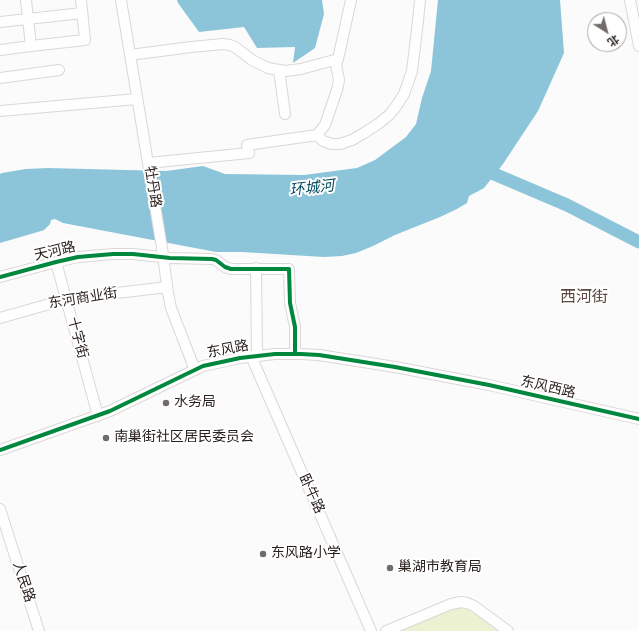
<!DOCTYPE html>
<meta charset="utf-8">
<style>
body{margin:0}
#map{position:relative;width:639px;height:631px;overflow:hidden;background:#fbfbfb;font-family:"Titillium Web","Noto Sans SC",sans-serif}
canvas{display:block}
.north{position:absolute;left:587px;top:12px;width:40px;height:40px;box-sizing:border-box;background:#fff;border:1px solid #a9a5a3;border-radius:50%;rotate:144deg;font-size:11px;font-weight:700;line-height:16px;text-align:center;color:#271e1a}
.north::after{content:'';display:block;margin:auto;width:14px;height:18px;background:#716b69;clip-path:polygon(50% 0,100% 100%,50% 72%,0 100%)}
</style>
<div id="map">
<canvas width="639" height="631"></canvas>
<div class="north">北</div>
</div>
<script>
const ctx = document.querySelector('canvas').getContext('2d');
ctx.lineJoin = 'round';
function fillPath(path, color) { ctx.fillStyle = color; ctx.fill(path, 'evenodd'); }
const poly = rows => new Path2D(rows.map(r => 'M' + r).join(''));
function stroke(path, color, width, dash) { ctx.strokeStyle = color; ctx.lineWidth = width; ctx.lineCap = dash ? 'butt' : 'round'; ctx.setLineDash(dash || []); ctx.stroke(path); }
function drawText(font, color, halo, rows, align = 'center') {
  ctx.font = font + ' "Titillium Web","Noto Sans SC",sans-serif'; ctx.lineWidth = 4; ctx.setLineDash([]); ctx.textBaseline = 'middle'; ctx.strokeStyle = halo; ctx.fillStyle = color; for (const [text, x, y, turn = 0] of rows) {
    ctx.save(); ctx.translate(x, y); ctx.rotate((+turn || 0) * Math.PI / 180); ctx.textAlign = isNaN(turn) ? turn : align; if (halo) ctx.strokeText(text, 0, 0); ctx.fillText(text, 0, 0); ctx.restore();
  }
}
fillPath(poly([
 [458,606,464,607,471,611,499,631,401,631,448,609]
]), '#ecf1d2');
fillPath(poly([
 [177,0,322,0,324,14,315,48,293,63,295,47,257,48,244,27,199,32,178,3],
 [438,0,560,0,564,53,538,111,503,164,484,188,469,196,467,203,457,209,440,217,395,235,373,246,356,253,342,256,324,257,242,252,216,252,63,223,55,219,51,220,50,224,44,230,41,231,0,243,0,174,2,173,26,169,48,168,166,171,203,166,225,174,304,175,357,168,375,160,406,137,416,124,422,98,431,71]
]), '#8cc5d9');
stroke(poly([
 [480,168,567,205,639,242]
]), '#8cc5d9', 13);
const minor = poly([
 [121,0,162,248,168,293,171,308,195,370],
 [630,0,639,46],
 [0,22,82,13],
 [31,46,85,40,81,0],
 [0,50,31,46,26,0],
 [130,55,191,47,223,44,230,45,235,47,252,60,268,68,285,71,301,69,338,59,346,23,351,0],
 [279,70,285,114],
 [0,78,59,70],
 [0,111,137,99],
 [317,135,323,141,332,144,340,144,352,140,364,133,378,124,389,115,395,108,404,94,412,71,418,21,420,0],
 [148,163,249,153,247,145,317,135,325,125,337,90,339,80,336,65,338,59],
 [56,262,98,416],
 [256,268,257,355],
 [0,277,56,262,78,257,113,254,133,254,170,258,212,259,216,260,225,267,231,269,289,269,290,303,295,327,295,354],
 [0,318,67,299,167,287],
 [251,356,371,631],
 [0,450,110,411,203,366,240,358,275,354,301,354,319,355,395,367,489,385,639,419],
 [0,509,39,631],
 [386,631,451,604,461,602,467,603,474,606,508,631]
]);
stroke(minor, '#dcd7d5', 12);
stroke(minor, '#fefefe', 10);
stroke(poly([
 [0,277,56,262,78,257,113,254,133,254,170,258,212,259,216,260,225,267,231,269,289,269,290,303,295,327,295,354],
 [0,450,110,411,203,366,240,358,275,354,301,354,319,355,395,367,489,385,639,419]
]), '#00873e', 4);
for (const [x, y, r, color] of [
 [166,403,4,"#716b69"],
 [106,438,4,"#716b69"],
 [263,554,4,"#716b69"],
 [390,568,4,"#716b69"]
]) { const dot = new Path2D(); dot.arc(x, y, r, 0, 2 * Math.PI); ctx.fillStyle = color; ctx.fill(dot); stroke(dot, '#fff', 1.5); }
drawText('14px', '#271e1a', '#fff', [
 ["牡丹路",152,187,81],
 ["天河路",55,252,-13],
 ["东河商业街",83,299,-9],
 ["十字街",77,338,75],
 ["东风路",228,350,-11],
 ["东风西路",548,388,13],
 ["卧牛路",311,494,66],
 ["人民路",23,582,72]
]);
drawText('14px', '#271e1a', '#fff', [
 ["水务局",174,403],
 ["南巢街社区居民委员会",114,438],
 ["东风路小学",271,554],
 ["巢湖市教育局",398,568]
], 'left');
drawText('italic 15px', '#00495d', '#fff', [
 ["环城河",312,189,-6]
]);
drawText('16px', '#5f4a41', '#fff', [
 ["西河街",584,298]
]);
</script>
